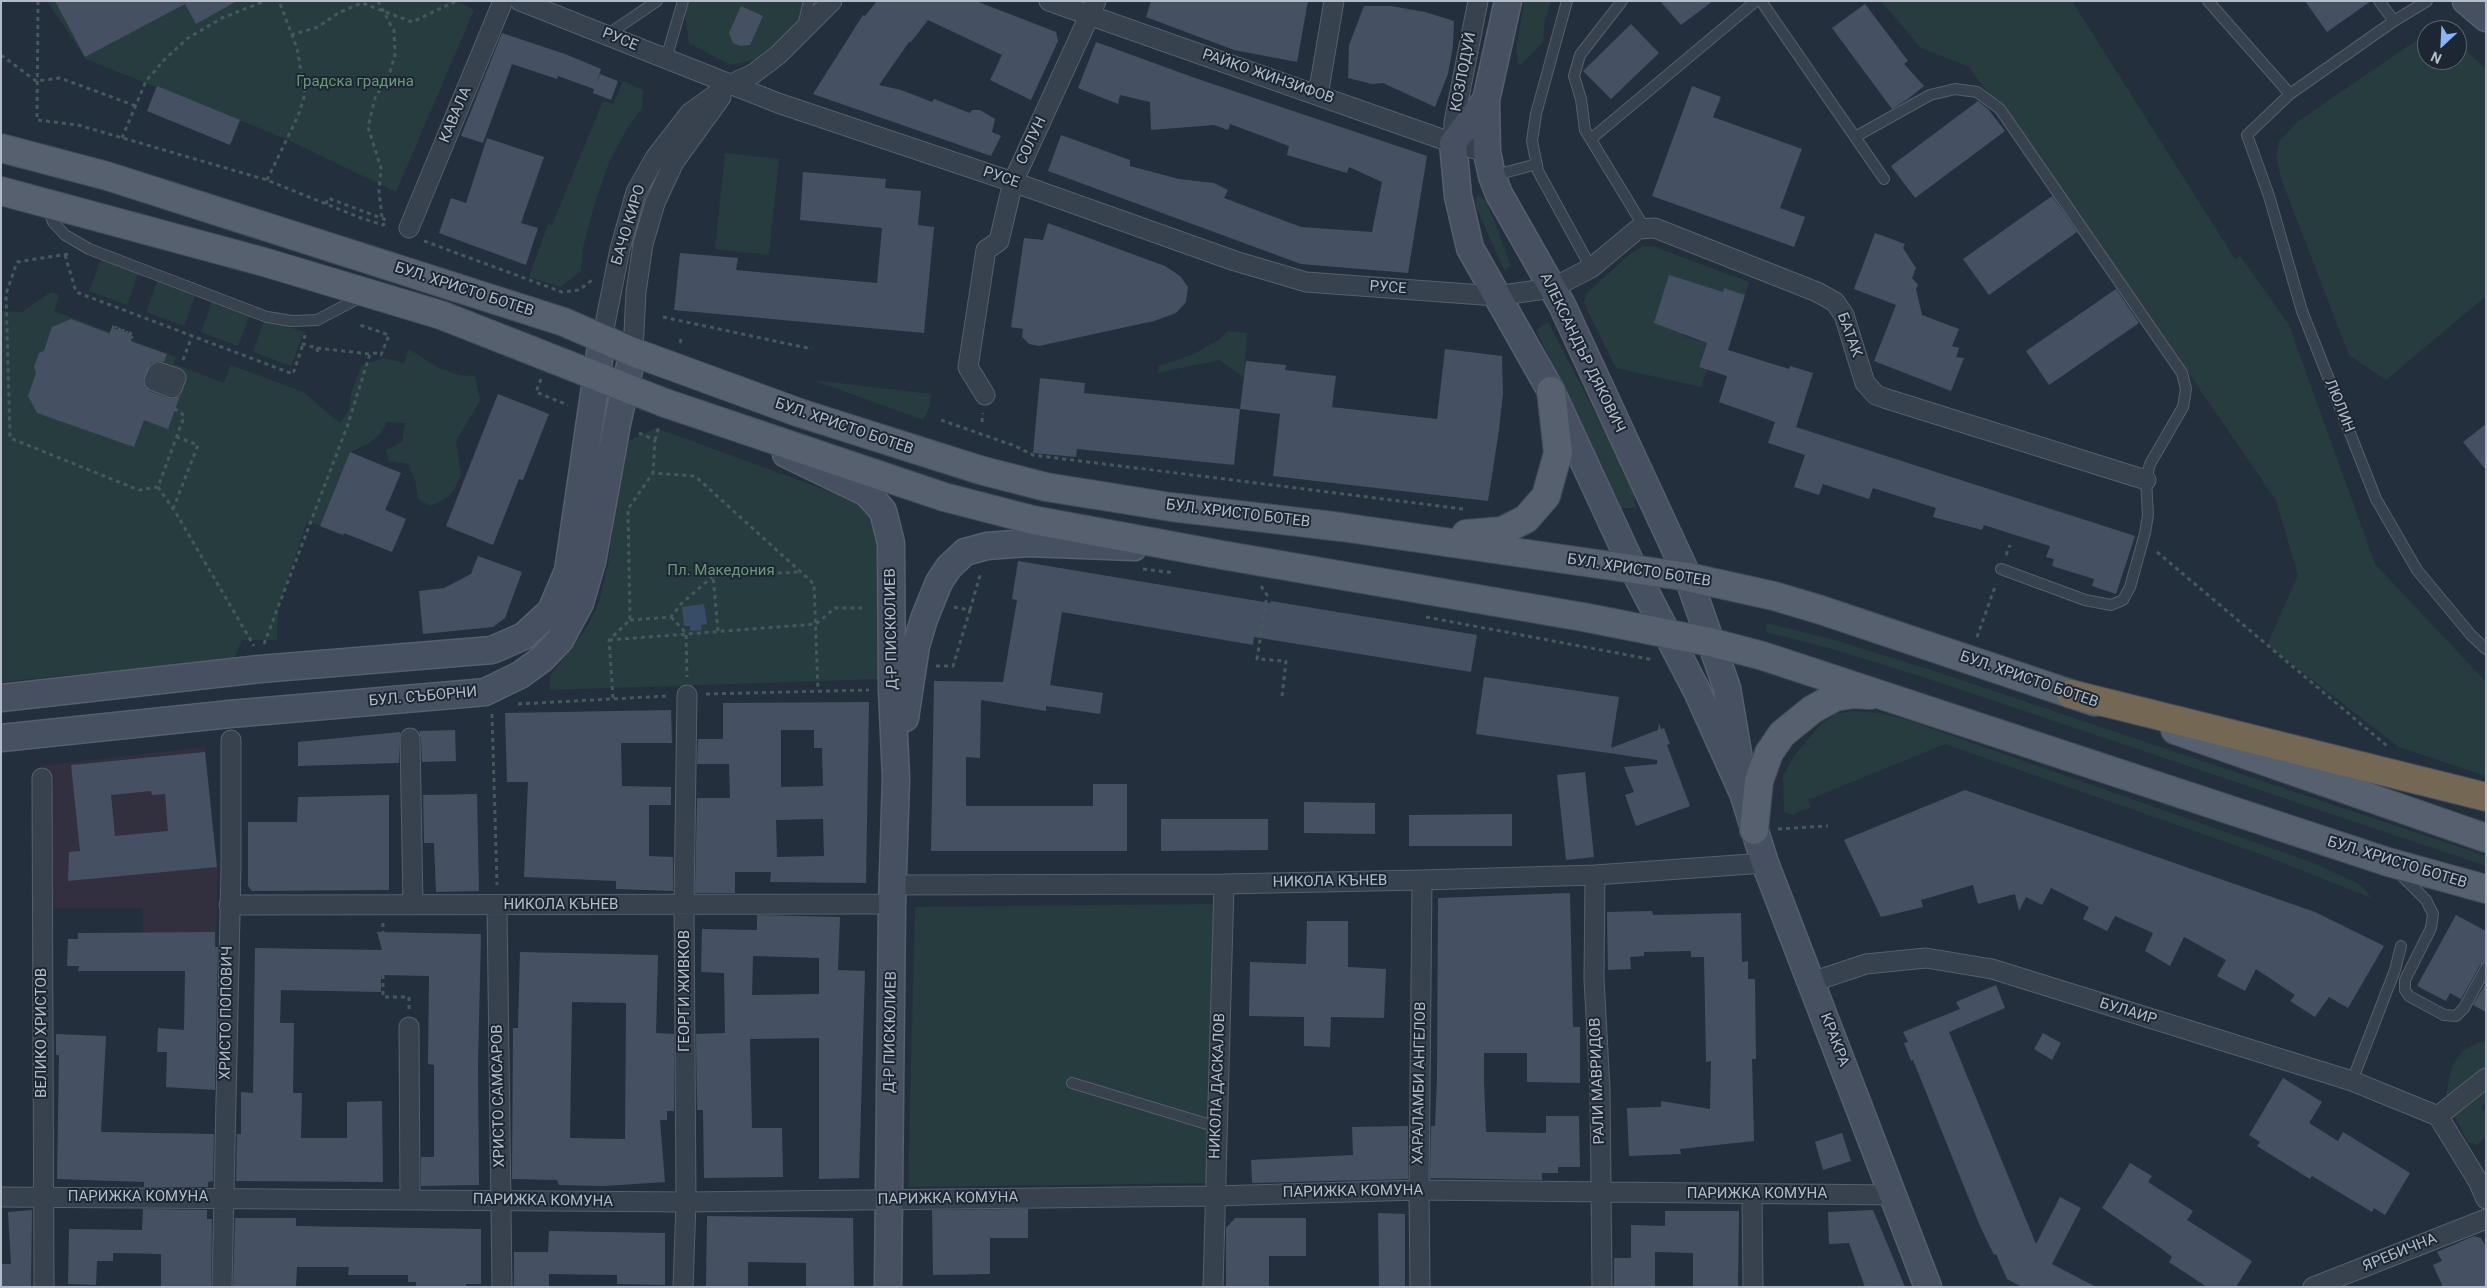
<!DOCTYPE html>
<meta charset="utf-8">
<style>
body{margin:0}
#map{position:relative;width:2487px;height:1288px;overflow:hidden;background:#242f3e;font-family:Roboto,sans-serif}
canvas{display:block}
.frame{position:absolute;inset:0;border:2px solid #b4bcc9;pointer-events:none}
.north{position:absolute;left:2417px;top:20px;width:50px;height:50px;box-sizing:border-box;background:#1d2633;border:1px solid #59626f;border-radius:50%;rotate:205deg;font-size:14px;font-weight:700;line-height:20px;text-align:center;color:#b4bcc9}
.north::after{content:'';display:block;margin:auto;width:18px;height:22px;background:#8ab4f8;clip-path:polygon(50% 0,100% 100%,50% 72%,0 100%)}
</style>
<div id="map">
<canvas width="2487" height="1288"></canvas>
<div class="frame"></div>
<div class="north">N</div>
</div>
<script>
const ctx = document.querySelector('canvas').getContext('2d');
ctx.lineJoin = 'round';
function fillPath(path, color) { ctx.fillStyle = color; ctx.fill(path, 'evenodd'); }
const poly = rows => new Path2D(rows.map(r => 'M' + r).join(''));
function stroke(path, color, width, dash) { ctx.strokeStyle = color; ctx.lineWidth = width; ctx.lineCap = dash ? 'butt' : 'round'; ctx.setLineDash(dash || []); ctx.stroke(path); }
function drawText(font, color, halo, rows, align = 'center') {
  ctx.font = font + ' Roboto,sans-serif'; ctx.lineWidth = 4; ctx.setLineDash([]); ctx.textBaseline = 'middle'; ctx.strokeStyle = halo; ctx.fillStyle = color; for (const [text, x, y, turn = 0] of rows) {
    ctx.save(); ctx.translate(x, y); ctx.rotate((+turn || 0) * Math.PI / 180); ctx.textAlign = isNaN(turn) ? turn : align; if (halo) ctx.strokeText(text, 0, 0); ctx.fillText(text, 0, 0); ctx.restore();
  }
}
fillPath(poly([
 [205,747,217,867,216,970,143,971,143,908,41,908,42,778,40,766]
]), '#32303f');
fillPath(poly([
 [47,1,457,1,474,10,396,192,284,138,86,59],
 [683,1,832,1,778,55,730,65,689,43],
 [1524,1,1551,1,1545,20,1543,42,1521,65,1518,64,1516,50],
 [1881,1,2072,1,2235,259,2240,256,2289,325,2375,564,2486,682,2486,776,2399,747,2267,645,2298,575,2276,500,2158,329,1969,67,1921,48],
 [2427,33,2427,60,2457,60,2457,42,2486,69,2486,296,2386,380,2349,355,2282,181,2276,156,2279,142,2297,122],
 [623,81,643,90,642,108,626,130,608,165,593,209,583,248,581,271,561,287,529,277,548,224,552,225,603,101,613,104],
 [725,153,779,159,769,255,715,249],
 [1478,196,1486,200,1511,266,1504,270,1477,209,1475,200],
 [1643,246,1655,247,1749,282,1745,295,1724,288,1723,292,1683,329,1682,335,1702,342,1706,331,1710,332,1699,366,1707,369,1701,387,1616,368,1586,308,1584,302,1587,293,1631,253],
 [102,257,139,271,127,305,89,291],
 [158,279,196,293,184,326,146,312],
 [51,292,59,295,54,311,176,357,174,364,224,383,231,365,303,392,340,423,349,410,352,390,362,365,384,358,404,363,409,349,437,367,458,375,475,376,480,401,456,441,461,475,454,490,448,497,431,506,418,499,415,480,408,464,389,461,386,450,402,442,405,423,387,422,380,434,368,444,350,452,320,526,307,521,278,608,277,640,242,640,234,659,1,682,1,311,22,312],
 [213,298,251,312,238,346,201,332],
 [265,318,304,332,291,366,253,352],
 [1548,322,1627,474,1634,493,1636,508,1621,508,1536,330],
 [1228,331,1247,333,1244,377,1219,360,1157,373,1159,366,1194,354,1220,339],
 [813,380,931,394,929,408,923,420],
 [656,428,856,501,871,512,880,530,881,679,550,690,550,676,587,627,599,601,608,565,621,462,626,442],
 [1767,623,1838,641,1928,669,2486,856,2486,866,1926,678,1836,650,1766,632],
 [1852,711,1880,713,1907,720,2311,862,2353,881,2364,888,2371,898,2263,855,1945,744,1808,800,1811,807,1792,815,1784,812,1783,776,1794,756,1822,723,1836,714],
 [1214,904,1206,1183,908,1187,915,907],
 [2480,1042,2486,1042,2486,1102,2481,1107,2486,1113,2486,1136,2477,1145,2468,1142,2445,1098,2452,1067,2464,1050]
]), '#263c3f');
fillPath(poly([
 [704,604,707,624,701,625,702,630,690,631,690,626,684,626,682,607]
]), '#394c67');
fillPath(poly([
 [55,1,237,1,196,24,185,4,85,57],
 [877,1,976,1,1056,32,1058,41,1031,100,990,80,1002,55,928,20,911,42,909,42,879,85,901,90,932,102,934,99,970,113,972,110,980,110,995,119,992,132,1001,136,991,156,813,94,863,15,865,16],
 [1151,1,1308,1,1297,62,1234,50,1146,17],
 [1660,1,1713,1,1681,25],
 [2305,1,2371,1,2327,32],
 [1865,4,1908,61,1904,64,1924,86,1908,99,1892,109,1832,28],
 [741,6,763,16,750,45,741,46,733,43,729,33],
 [1364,6,1391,6,1425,12,1454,21,1453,46,1448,74,1435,107,1383,83,1372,84,1348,78,1349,45],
 [1631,24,1659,53,1611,99,1583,71],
 [502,33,565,54,601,69,596,85,600,74,618,81,611,100,593,93,594,89,558,76,557,79,512,64,483,143,461,136],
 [1096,42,1198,79,1427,156,1408,273,1301,264,1048,171,1061,135,1130,160,1130,166,1179,179,1214,183,1228,190,1224,198,1301,227,1372,232,1382,182,1349,167,1347,173,1287,155,1289,146,1230,124,1228,130,1214,125,1151,130,1150,102,1120,95,1118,104,1078,88],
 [157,86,240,120,230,145,147,111],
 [1692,86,1721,97,1713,117,1802,149,1780,208,1805,217,1794,247,1652,196],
 [1978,101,1988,109,2005,131,1915,198,1891,166],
 [487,138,544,157,521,223,538,228,526,265,439,233,451,198,466,203],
 [803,172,886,179,885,188,921,191,918,225,934,227,924,333,674,310,680,253,738,258,736,270,877,283,882,228,800,220],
 [2052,196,2077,232,1989,295,1963,259],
 [1048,223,1165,266,1180,276,1188,287,1186,302,1176,313,1154,321,1039,346,1029,344,1022,337,1023,329,1011,327,1024,238,1043,240],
 [1875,233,1905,244,1903,248,1916,268,1912,278,1918,285,1916,289,1922,315,1959,329,1952,346,1959,348,1956,357,1964,358,1951,391,1874,361,1896,305,1854,289],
 [1669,275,1723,292,1724,288,1745,295,1728,350,1789,369,1790,366,1813,373,1796,427,2135,536,2116,594,2092,586,2094,579,2052,566,2054,559,2046,557,2050,546,1984,525,1982,530,1933,517,1936,508,1873,488,1869,499,1823,484,1819,495,1794,487,1805,455,1768,443,1775,422,1719,402,1727,376,1699,367,1707,343,1654,323],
 [2116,289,2139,323,2049,385,2026,351],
 [71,319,111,334,114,328,132,334,130,341,167,354,164,362,157,361,151,363,143,382,149,391,168,398,174,399,180,396,168,429,144,420,134,447,37,413,28,396,36,373,34,367,39,353,44,351,52,327],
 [1445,349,1502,356,1503,393,1499,430,1488,501,1273,476,1280,414,1240,409,1246,361,1286,365,1285,370,1336,376,1332,407,1437,419],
 [1040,378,1085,383,1084,393,1240,409,1234,465,1077,449,1076,457,1033,453],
 [498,394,549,414,523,480,519,479,493,545,446,526],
 [2486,424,2486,470,2463,442],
 [350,452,401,473,385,510,406,519,392,552,344,533,343,535,320,526],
 [478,556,522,572,505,618,493,627,423,634,419,591,444,588,471,574],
 [1018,561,1270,603,1271,601,1477,635,1471,672,1254,637,1253,645,1062,612,1050,685,1103,693,1100,714,1046,706,1046,711,981,700,980,758,966,757,966,806,1093,806,1093,784,1127,784,1127,851,931,851,934,681,1003,682,1017,600,1012,599],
 [1484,677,1619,697,1611,748,1658,730,1659,723,1661,729,1664,728,1670,744,1667,745,1690,806,1636,826,1625,795,1634,792,1624,767,1657,764,1657,760,1476,734],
 [869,702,866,883,770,882,771,872,735,872,735,893,695,893,697,798,730,798,729,764,697,764,698,739,723,739,723,703],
 [781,730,814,730,814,748,822,748,823,786,781,787],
 [823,819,824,856,777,857,776,820],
 [671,710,672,743,621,743,622,786,671,787,671,805,649,805,649,856,673,857,673,891,616,889,616,881,524,877,528,782,507,782,505,713],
 [455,730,456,761,422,762,421,738,419,731],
 [400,732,399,763,298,766,298,742],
 [205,752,217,867,68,881,69,852,80,851,71,765],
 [151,791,152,795,165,794,168,831,115,836,111,795],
 [1585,772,1594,857,1566,860,1557,775],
 [1965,790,2315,912,2384,946,2348,1008,2329,997,2315,1017,2290,1001,2295,995,2256,969,2245,991,2217,976,2226,960,2184,937,2170,966,2145,951,2153,933,2115,916,2107,931,2083,919,2089,907,2051,888,2042,905,2026,897,2019,911,2015,894,1978,904,1973,885,1921,900,1923,907,1881,917,1844,840],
 [477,794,479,891,436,892,434,843,424,843,423,795],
 [389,795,389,890,252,891,248,886,248,822,297,822,298,797],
 [1304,802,1375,803,1375,834,1304,833],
 [1512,814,1512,846,1409,846,1409,815],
 [1161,819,1268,819,1268,850,1161,851],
 [1570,893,1573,1027,1580,1027,1580,1083,1527,1082,1527,1053,1484,1053,1484,1080,1486,1132,1546,1133,1546,1116,1579,1116,1580,1167,1558,1167,1558,1173,1542,1173,1542,1180,1430,1178,1431,1126,1435,1126,1437,1080,1438,898],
 [1652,911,1653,915,1741,913,1742,962,1748,961,1748,979,1755,979,1756,1059,1752,1059,1754,1141,1680,1149,1681,1154,1629,1156,1627,1108,1661,1107,1661,1101,1710,1109,1711,1061,1706,1062,1704,957,1691,957,1691,951,1644,952,1644,956,1630,957,1631,969,1608,970,1607,912],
 [757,915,840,917,838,970,865,971,859,1178,819,1179,819,1038,750,1039,752,1128,782,1128,783,1177,704,1178,703,1110,697,1110,696,1034,725,1033,724,973,701,972,702,929,757,930],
 [753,956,819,958,819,994,752,995],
 [2456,915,2486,931,2486,961,2480,965,2461,999,2450,993,2446,1001,2417,986],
 [1307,921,1348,921,1348,967,1386,969,1384,1018,1331,1017,1330,1047,1304,1046,1304,1017,1249,1016,1250,962,1306,964],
 [215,932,215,947,218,947,215,1090,166,1087,167,1052,157,1052,158,1028,184,1030,185,971,78,971,79,966,67,966,68,939,78,939,78,933],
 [377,932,481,934,478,1065,479,1185,421,1186,421,1157,434,1157,434,1065,428,1064,429,976,381,975,381,992,281,990,280,1023,294,1023,293,1093,302,1093,301,1138,347,1138,347,1102,382,1101,383,1182,236,1181,237,1134,241,1134,241,1092,253,1093,255,948,382,950],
 [520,952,658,955,656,1033,674,1034,674,1111,667,1111,667,1120,660,1120,665,1182,603,1186,559,1185,557,1180,512,1179,513,1028,518,1028],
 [572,1002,626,1003,625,1139,570,1138],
 [2486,983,2486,1012,2473,1005],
 [1996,985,2005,1008,1949,1032,2036,1244,2060,1197,2081,1208,2052,1264,2096,1287,2022,1287,2007,1279,1996,1254,1994,1255,1980,1226,1913,1060,1911,1061,1904,1043,1908,1042,1903,1032,1960,1009,1956,1002],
 [2043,1033,2061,1043,2052,1060,2034,1049],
 [56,1034,106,1036,101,1132,214,1134,213,1181,208,1182,208,1187,144,1187,144,1182,57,1179,59,1055,56,1055],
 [2283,1078,2322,1102,2309,1123,2338,1141,2343,1132,2410,1173,2385,1215,2374,1208,2372,1212,2312,1176,2310,1179,2257,1146,2260,1142,2249,1135],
 [1408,1126,1408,1179,1252,1183,1251,1160,1353,1155,1352,1127],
 [1842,1133,1851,1161,1823,1170,1815,1142],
 [2130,1163,2152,1176,2148,1182,2193,1211,2187,1220,2252,1261,2236,1287,2207,1287,2169,1262,2172,1257,2162,1249,2102,1208],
 [143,1209,207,1210,207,1219,212,1219,211,1287,161,1287,161,1254,113,1253,113,1261,97,1261,96,1285,68,1284,69,1229,142,1230],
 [1028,1209,1028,1238,990,1238,990,1274,933,1275,932,1210],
 [32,1210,31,1287,1,1287,1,1264,11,1264,8,1212],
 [1873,1210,1889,1248,1905,1287,1865,1287,1849,1243,1829,1244,1828,1212],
 [1665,1211,1739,1211,1738,1287,1693,1287,1693,1253,1655,1252,1655,1287,1614,1287,1614,1258,1631,1258,1631,1225,1665,1226],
 [1378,1213,1405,1214,1405,1287,1379,1287],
 [707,1216,853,1218,854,1287,806,1287,806,1263,748,1262,748,1287,706,1287],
 [235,1218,296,1218,296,1226,481,1229,481,1284,466,1284,466,1287,416,1287,416,1282,408,1282,408,1275,348,1275,349,1267,297,1267,296,1287,233,1287],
 [1235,1218,1306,1218,1306,1256,1269,1256,1269,1287,1226,1287,1226,1228],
 [549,1231,665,1233,665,1285,617,1284,617,1275,549,1274,549,1287,514,1287,514,1252,548,1252],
 [2474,1236,2481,1238,2486,1247,2486,1287,2443,1287,2433,1265,2442,1261,2437,1252]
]), '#455162');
const lane = poly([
 [1567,1,1536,114,1532,141,1538,171,1591,268],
 [1622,1,1580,55,1574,76,1581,99,1585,130,1644,227],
 [1761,1,1884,179],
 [2208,1,2290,94],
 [2379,1,2394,21,2427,1],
 [2394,21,2290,94,2247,135,2269,196,2302,311,2376,499,2417,570,2471,635,2486,649],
 [803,26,809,1],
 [607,35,657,1],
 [666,59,683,1],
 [1855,137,1930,95,1955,89,1977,92,2000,109,2182,373,2186,389,2183,407,2150,464,2146,480,2148,515,2145,533,2130,587,2123,600,2111,605,2085,600,2001,569],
 [1591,139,1756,1],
 [1492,176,1537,164],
 [47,206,53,222,65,235,89,249,267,317,292,321,317,320,361,297],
 [2399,873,2426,900,2433,914,2431,928,2405,980,2405,990,2409,996,2444,1015,2456,1016,2464,1008,2486,968],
 [2352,1081,2395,970,2401,946],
 [1072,1083,1217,1127]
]);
const street = poly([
 [520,1,778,103,1013,182,1235,261,1306,282,1496,296,1552,288,1591,268,1638,229,1655,228,1817,292,1835,302,1844,315,1865,383,1876,395,1884,398,2146,480],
 [1049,1,1453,143,1487,152],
 [1318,95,1334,1],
 [1453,143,1454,122,1478,1],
 [409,228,503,1],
 [602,339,620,249,636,192,655,158,690,113,729,85,753,74,778,55,832,1],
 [633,352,636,292,643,244,655,203,674,162,721,97],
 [158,372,176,378,172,388,154,381,158,372],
 [985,395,968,367,986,250,999,241,1013,182,1096,1],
 [410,738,413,905],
 [42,778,44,1287],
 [1595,875,1594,979,1600,1089,1602,1287],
 [894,885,1224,884,1422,880,1595,875,1765,863],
 [229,905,892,904],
 [497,906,502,1287],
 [1812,982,1866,964,1926,958,1992,969,2352,1081,2438,1116],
 [409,1027,410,1199],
 [2438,1116,2478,1181,2486,1199],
 [2438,1116,2486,1078],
 [1752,1194,1753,1287],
 [1,1197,686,1202,1215,1196,1419,1190,1894,1195],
 [222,1287,231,867,231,740],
 [683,1287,686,1202,684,904,687,695],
 [1213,1287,1224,884],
 [1420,1287,1419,1190,1422,880],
 [2313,1287,2486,1219]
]);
const secondary = poly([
 [1508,1,1486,100,1487,152,1492,176,1499,194,1562,305,1688,577,1727,688,1740,765],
 [2466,1,2486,18],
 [1486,100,1453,143,1458,196,1470,248,1551,391,1634,570,1697,691,1743,793,1765,863,1928,1287],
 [786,454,867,493,883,511,891,543,892,690,896,778,892,904,888,1287],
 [1,698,260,669,492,650,524,636,551,611,568,571,602,339],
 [905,718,916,646,924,619,939,582,949,567,965,552,987,546,1027,543,1134,547],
 [1,738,230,714,475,693,485,692,520,675,542,659,560,640,580,603,592,562,617,424,633,352]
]);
const primary = poly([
 [1,148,107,176,564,322,633,352,800,413,980,470,1046,487,1171,507,1341,527,1688,577,1774,596,1821,610,2095,702],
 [1,191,264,262,441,315,665,403,944,497,1033,520,1222,555,1583,617,1710,642,1763,656,2388,862,2486,889],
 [1466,534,1502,531,1526,519,1546,496,1558,453,1551,391],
 [2175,730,2486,838],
 [1754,830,1759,781,1769,753,1782,734,1813,709,1835,697,1854,694,1870,695]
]);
const highway = poly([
 [2071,694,2486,797]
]);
stroke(lane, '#565f6c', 12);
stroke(street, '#565f6c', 21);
stroke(secondary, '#565f6c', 29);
stroke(primary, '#414a57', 30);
stroke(highway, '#434c59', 30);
stroke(poly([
 [38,1,37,120,78,125,267,180,361,218,383,225,388,221],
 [378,1,394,31,395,55,390,72,375,98,368,127,381,168,379,191,382,218],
 [291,35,318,27,340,12,362,3,412,22,456,1],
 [1,55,36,81,60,78,136,106],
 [122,138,146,81,165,59,188,38,222,18,265,1],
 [267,180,298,116,305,94,297,48,279,1],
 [326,204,328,198,389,221],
 [424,241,562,292,579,290,592,280],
 [68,254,17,262,6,294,10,438,139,490,158,487],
 [65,255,76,292,293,374,303,344],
 [663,317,812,349],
 [112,327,114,327],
 [116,328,116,326],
 [111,330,113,330],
 [119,330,120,328],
 [123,331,123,329],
 [110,332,112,333],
 [127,332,127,331],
 [130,334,131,332],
 [305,335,303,344,317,348,370,354],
 [131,337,133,338],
 [129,341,131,341],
 [680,343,682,336],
 [317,348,318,354],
 [183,360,192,336],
 [541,379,536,392,568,405],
 [174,409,181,412,184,417,158,487,176,513,254,646],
 [941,420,1015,446,1033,455,1463,509],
 [982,422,983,413],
 [639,433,655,440,653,473,695,476,814,584,818,691],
 [655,440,659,426],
 [173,509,198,445,177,437],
 [2157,552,2387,746],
 [2006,555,2010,545],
 [1143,569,1174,573],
 [1261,586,1267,595,1257,659,1286,661,1282,697],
 [970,610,981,572],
 [671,617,686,633,687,677],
 [1426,617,1654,660],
 [630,620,671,617,681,604,712,577],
 [718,631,713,576,800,572],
 [1977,637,1996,584],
 [609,640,816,624,835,608,862,608],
 [264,644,347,427,370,354,375,353,381,355,389,335,360,325],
 [936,666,953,666,970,610,954,607],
 [706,694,869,690],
 [613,698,609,640,630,620,628,509,653,473],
 [518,704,667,696],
 [492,714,497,885],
 [1778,829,1828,826],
 [383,923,383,932],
 [383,975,383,997,409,997,409,1009]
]), '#44595c', 3, [4, 4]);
stroke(lane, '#38414e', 10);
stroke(street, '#38414e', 19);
stroke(secondary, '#465061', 26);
stroke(primary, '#56606e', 28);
stroke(highway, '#746855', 28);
drawText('15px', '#b4bcc9', '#1d2633', [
 ["РУСЕ",620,40,22],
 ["КОЗЛОДУЙ",1464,72,-79],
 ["РАЙКО ЖИНЗИФОВ",1268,77,19],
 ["КАВАЛА",456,115,-67],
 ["СОЛУН",1032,141,-65],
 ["РУСЕ",1001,178,19],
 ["БАЧО КИРО",629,225,-73],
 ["РУСЕ",1388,288,4],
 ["БУЛ. ХРИСТО БОТЕВ",464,290,18],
 ["БАТАК",1849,335,70],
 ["АЛЕКСАНДЪР ДЯКОВИЧ",1582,353,64],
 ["ЛЮЛИН",2339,406,68],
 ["БУЛ. ХРИСТО БОТЕВ",844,427,19],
 ["БУЛ. ХРИСТО БОТЕВ",1238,514,7],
 ["БУЛ. ХРИСТО БОТЕВ",1639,571,9],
 ["Д-Р ПИСКЮЛИЕВ",892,629,-91],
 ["БУЛ. ХРИСТО БОТЕВ",2029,680,19],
 ["БУЛ. СЪБОРНИ",423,697,-5],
 ["БУЛ. ХРИСТО БОТЕВ",2397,863,17],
 ["НИКОЛА КЪНЕВ",1330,882,-1],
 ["НИКОЛА КЪНЕВ",561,905],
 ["ГЕОРГИ ЖИВКОВ",685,991,-90],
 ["БУЛАИР",2128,1012,17],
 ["ХРИСТО ПОПОВИЧ",227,1013,-89],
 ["Д-Р ПИСКЮЛИЕВ",891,1032,-89],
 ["ВЕЛИКО ХРИСТОВ",42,1033,-90],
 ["КРАКРА",1834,1040,69],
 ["РАЛИ МАВРИДОВ",1598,1081,-92],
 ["ХАРАЛАМБИ АНГЕЛОВ",1420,1083,-89],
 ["НИКОЛА ДАСКАЛОВ",1218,1086,-88],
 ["ХРИСТО САМСАРОВ",499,1096,-91],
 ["ПАРИЖКА КОМУНА",1353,1192,-1],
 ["ПАРИЖКА КОМУНА",1757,1194],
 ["ПАРИЖКА КОМУНА",138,1197],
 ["ПАРИЖКА КОМУНА",948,1199,-1],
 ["ПАРИЖКА КОМУНА",543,1201,1],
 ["ЯРЕБИЧНА",2400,1253,-22]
]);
drawText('15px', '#6b9a76', '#1d2633', [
 ["Градска градина",355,82],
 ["Пл. Македония",721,571]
]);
</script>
